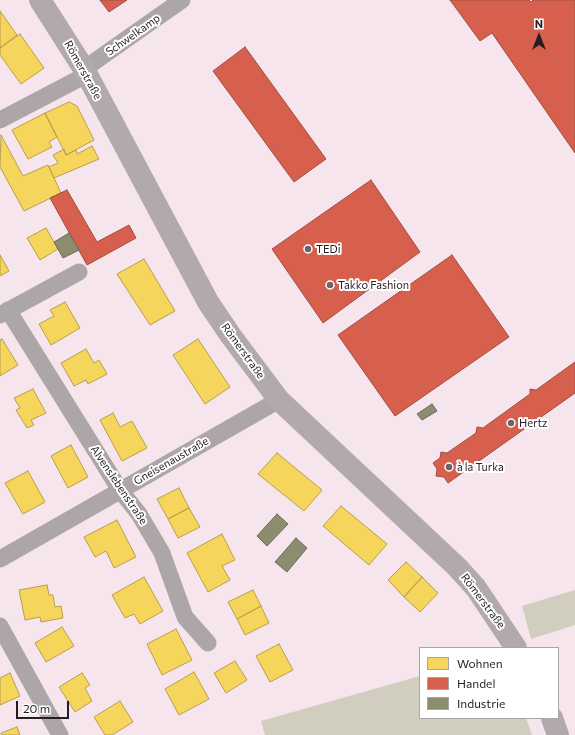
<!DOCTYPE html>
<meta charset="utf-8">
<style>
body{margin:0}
#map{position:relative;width:575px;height:735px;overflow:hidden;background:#f6e5ed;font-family:Commissioner,sans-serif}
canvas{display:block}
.legend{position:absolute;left:419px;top:647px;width:140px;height:72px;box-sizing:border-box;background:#fff;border:1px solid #a9a4a7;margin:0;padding:5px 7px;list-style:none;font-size:12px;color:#271c22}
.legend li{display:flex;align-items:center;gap:8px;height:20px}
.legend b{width:20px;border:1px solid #a9a4a7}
.north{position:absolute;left:519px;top:16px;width:40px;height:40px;-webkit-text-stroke:3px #fff;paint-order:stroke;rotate:0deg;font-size:11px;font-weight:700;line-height:16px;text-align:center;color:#271c22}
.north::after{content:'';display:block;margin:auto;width:14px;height:18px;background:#271c22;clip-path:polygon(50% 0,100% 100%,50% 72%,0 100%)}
.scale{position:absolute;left:16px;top:701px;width:53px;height:18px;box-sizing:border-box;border:2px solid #271c22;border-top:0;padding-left:5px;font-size:12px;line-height:14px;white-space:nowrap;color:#271c22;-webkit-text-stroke:3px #fff;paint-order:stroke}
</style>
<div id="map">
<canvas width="575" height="735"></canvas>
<ul class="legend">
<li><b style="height:11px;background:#f6d55c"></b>Wohnen</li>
<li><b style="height:11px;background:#d6604d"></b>Handel</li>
<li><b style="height:11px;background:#8c8c6e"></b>Industrie</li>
</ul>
<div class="north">N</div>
<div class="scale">20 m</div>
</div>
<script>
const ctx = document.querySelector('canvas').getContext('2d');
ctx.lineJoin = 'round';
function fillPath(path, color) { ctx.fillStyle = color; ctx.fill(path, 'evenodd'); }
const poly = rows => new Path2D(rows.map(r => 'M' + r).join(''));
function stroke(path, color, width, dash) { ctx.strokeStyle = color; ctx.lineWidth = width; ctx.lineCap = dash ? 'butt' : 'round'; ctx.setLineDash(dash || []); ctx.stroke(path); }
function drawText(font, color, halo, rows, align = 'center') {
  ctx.font = font + ' Commissioner,sans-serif'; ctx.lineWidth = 4; ctx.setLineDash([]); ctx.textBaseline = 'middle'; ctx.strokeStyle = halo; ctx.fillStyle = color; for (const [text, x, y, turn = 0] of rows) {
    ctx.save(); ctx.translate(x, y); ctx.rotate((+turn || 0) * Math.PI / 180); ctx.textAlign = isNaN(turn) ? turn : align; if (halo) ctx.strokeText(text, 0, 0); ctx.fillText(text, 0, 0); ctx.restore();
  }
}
fillPath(poly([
 [575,590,575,625,531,639,522,606],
 [420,676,420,718,526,718,532,735,265,735,261,721]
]), '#d1cdbf');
const homes = poly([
 [0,11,17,35,0,48,0,11],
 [20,34,44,68,21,84,0,55,0,48,20,34],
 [69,102,77,106,94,140,66,155,45,113,69,102],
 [45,113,57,137,49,142,52,147,28,159,12,130,45,113],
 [1,135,23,176,48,165,61,193,24,211,0,167,1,135],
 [92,146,99,159,54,178,49,167,58,163,53,155,64,149,66,155,76,150,77,154,92,146],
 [46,228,58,249,40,260,27,238,46,228],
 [0,255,9,271,0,276,0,255],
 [144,259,175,311,150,325,117,274,144,259],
 [65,302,80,328,51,345,39,324,54,316,50,310,65,302],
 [2,339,18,365,0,376,0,340,2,339],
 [198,339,230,387,205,404,173,355,198,339],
 [86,349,94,363,99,360,107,374,88,384,86,380,74,386,61,363,86,349],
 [33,389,46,413,31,420,34,425,27,428,16,410,20,408,14,398,33,389],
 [113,413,120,427,132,421,147,448,122,461,100,420,113,413],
 [71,445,88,477,68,488,51,456,71,445],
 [277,453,322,490,304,511,258,474,277,453],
 [28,471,45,502,23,514,5,483,28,471],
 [179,488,189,508,168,519,157,499,179,488],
 [341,506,387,544,369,565,323,526,341,506],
 [189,508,200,527,178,538,168,519,189,508],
 [117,520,136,557,114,568,106,551,95,557,84,537,117,520],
 [222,534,235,560,222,566,230,580,208,592,187,553,222,534],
 [406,562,422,577,404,597,388,580,406,562],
 [144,577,163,611,140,624,134,614,125,618,112,595,144,577],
 [422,577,438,593,420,612,404,597,422,577],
 [47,585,49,595,53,595,55,607,61,606,63,618,41,622,40,617,25,620,19,590,47,585],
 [253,590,261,606,237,619,228,602,253,590],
 [261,606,269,623,245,635,237,619,261,606],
 [62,627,74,646,46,662,35,643,62,627],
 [176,629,192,660,162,675,147,644,176,629],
 [279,644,293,670,270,682,256,656,279,644],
 [235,661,247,680,226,693,214,673,235,661],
 [194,672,209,699,179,715,165,689,194,672],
 [10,673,20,696,0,705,0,678,10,673],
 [82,673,90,685,85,688,92,701,75,712,59,687,82,673],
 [120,701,133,722,112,735,105,735,94,717,120,701],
 [17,727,20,735,1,735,1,733,17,727]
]);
fillPath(homes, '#f6d55c');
stroke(homes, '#b89e4b', 1);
const shops = poly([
 [100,0,127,0,109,12,100,0],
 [450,0,529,0,531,2,533,0,575,0,575,153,492,33,480,41,450,0],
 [245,47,326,159,294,182,213,71,245,47],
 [371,180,420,252,323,323,272,249,371,180],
 [67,190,97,242,129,225,136,238,87,265,50,198,67,190],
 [452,255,509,337,395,416,338,335,452,255],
 [575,362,575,393,448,483,444,477,436,476,437,469,433,463,440,458,441,452,447,453,476,433,477,427,483,428,530,394,530,389,536,390,575,362]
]);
fillPath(shops, '#d6604d');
stroke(shops, '#a24c40', 1);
const industry = poly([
 [69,233,79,250,63,258,54,242,69,233],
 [432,404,437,411,422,420,417,414,432,404],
 [277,514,288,524,267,546,257,536,277,514],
 [296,538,307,548,287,572,275,562,296,538]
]);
fillPath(industry, '#8c8c6e');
stroke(industry, '#6e6a57', 1);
stroke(poly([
 [84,69,182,0],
 [0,120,86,75],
 [8,310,120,490,139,514,162,553,185,617,208,643],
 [0,315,79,272],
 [0,559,279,400],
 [0,626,60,735]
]), '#ada6a9', 17);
stroke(poly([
 [40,0,84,69,208,302,231,336,279,400,457,567,476,588,516,648],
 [552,718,558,735]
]), '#b2a9ac', 22);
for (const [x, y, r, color] of [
 [308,249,4,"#6f6269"],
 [330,285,4,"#6f6269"],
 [511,423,4,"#6f6269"],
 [449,467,4,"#6f6269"]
]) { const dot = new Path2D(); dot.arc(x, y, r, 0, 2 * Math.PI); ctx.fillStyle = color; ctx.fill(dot); stroke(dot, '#fff', 1.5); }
drawText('11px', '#271c22', '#fff', [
 ["Schwelkamp",133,35,-35],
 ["Römerstraße",83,70,61],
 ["Römerstraße",243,351,54],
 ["Gneisenaustraße",171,461,-30],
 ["Alvenslebenstraße",119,485,56],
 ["Römerstraße",483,601,53]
]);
drawText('11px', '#271c22', '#fff', [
 ["TEDi",316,249],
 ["Takko Fashion",338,285],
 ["Hertz",519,423],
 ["à la Turka",457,467]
], 'left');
</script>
